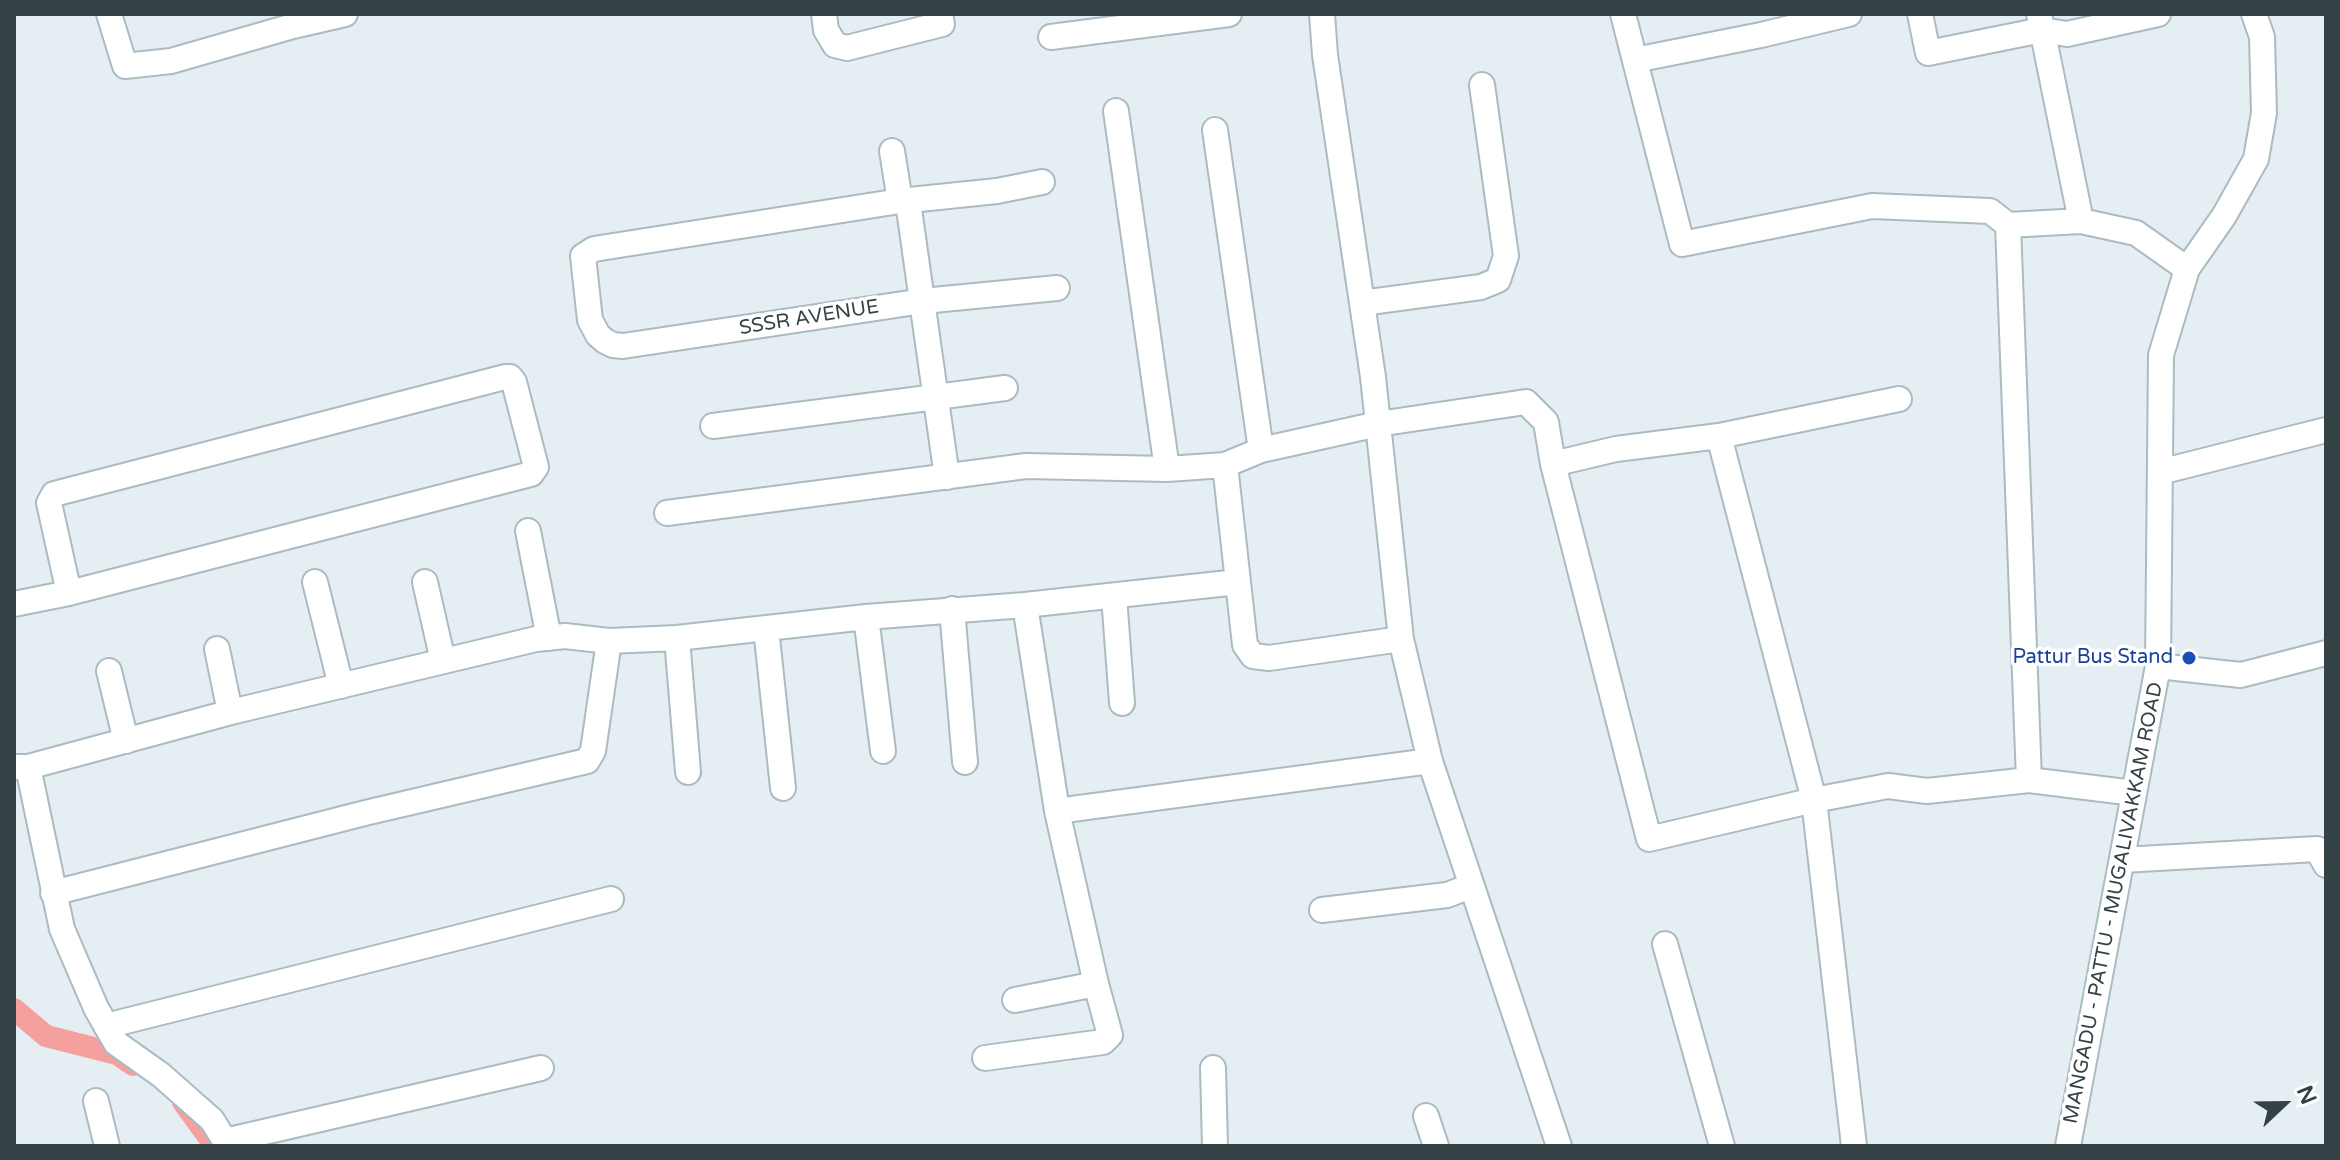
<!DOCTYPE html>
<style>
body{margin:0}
#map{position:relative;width:2340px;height:1160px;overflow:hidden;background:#e5eff3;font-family:"Varela Round",sans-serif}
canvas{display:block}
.frame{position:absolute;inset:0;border:16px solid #344246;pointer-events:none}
.north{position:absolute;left:2244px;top:1064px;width:80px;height:80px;-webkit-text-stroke:6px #fff;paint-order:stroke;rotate:68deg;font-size:22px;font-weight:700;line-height:32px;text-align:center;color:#344246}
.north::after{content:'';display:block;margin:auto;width:28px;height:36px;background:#344246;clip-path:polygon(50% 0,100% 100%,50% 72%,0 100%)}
</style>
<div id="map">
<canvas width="2340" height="1160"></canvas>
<div class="frame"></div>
<div class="north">N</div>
</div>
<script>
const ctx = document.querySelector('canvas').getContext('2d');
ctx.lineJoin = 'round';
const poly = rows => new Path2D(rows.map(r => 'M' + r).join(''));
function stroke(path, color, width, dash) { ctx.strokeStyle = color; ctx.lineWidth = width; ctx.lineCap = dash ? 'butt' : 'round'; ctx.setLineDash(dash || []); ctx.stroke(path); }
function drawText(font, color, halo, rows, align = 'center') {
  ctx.font = font + ' "Varela Round",sans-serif'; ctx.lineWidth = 7; ctx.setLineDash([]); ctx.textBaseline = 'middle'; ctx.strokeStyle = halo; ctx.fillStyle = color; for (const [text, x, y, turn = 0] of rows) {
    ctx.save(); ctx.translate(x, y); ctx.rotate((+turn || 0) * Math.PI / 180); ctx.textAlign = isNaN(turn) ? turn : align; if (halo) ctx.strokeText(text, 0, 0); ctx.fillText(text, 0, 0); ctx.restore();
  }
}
stroke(poly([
 [14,1009,46,1036,117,1054,133,1065],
 [183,1102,215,1146]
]), '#f3a09f', 22);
const minor = poly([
 [109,14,125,66,171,61,293,26,345,14],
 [824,14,826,30,835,45,847,48,942,24,940,14],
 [1322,14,1325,55,1373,377,1401,639],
 [1623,14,1682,244,1872,206,1990,211,2008,225,2081,221,2136,233,2187,269],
 [1920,14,1928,53,2042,30,2067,34,2158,14],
 [2039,14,2081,221],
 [1051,37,1229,14],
 [1635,60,1761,35,1849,14],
 [1116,111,1167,469,1225,465,1245,645,1253,656,1269,658,1401,639,1430,761],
 [1215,130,1261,450,1225,465],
 [892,151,900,201,908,202,947,477],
 [1042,182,997,191,900,201,594,249,583,256,590,320,598,335,605,341,613,345,623,346,923,301,1057,288],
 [1362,303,1481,287,1498,280,1506,256,1482,85],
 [505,377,510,377,514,382,536,467,531,474,69,593,49,503,54,494,505,377],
 [713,426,1005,388],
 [1719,436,1814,800,1888,786,1927,791,2029,780,2008,225],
 [1261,450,1378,424,1526,402,1546,422,1553,464],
 [2160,472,2326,430],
 [667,513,1026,466,1167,469],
 [528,531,549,638],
 [315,582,341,686],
 [425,582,443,661],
 [1114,596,1122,703],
 [14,604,69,593],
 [1025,605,1238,582],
 [952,609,965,762],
 [866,617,883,751],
 [766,628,783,788],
 [677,638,688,772],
 [217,649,230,712],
 [2158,666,2241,675,2326,653],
 [109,671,126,741],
 [14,767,28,767,235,711,536,639,565,636,609,641,677,638,866,617,1025,605,1057,811,1430,761,1559,1146],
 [28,767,62,929,96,1008,116,1043,161,1075,212,1120,228,1146],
 [2029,780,2134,793],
 [2122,860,2317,849,2326,865],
 [53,893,365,813,587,761,593,751,609,641],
 [1322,910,1447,895,1471,886],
 [1665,944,1722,1146],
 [1015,1000,1096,984,1057,811],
 [106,1026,611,899],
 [985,1058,1103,1042,1110,1035,1096,984],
 [1213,1068,1215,1146],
 [96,1101,107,1146],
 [1426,1116,1436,1146],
 [225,1141,541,1068],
 [1854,1146,1814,800,1649,839,1553,464,1616,449,1719,436,1899,399],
 [2068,1146,2158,666,2161,355,2187,269,2224,216,2256,159,2264,113,2262,37,2254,14]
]);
stroke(minor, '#aabbc2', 28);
stroke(minor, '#fff', 24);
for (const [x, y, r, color] of [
 [2189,658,8,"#1a4fb4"]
]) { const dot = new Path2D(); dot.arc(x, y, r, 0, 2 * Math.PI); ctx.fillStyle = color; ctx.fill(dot); stroke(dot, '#fff', 3); }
drawText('20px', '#344246', '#fff', [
 ["SSSR AVENUE",809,318,-9],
 ["MANGADU - PATTU - MUGALIVAKKAM ROAD",2114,903,-79]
]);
drawText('20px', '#164399', '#fff', [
 ["Pattur Bus Stand",2173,658]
], 'right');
</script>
